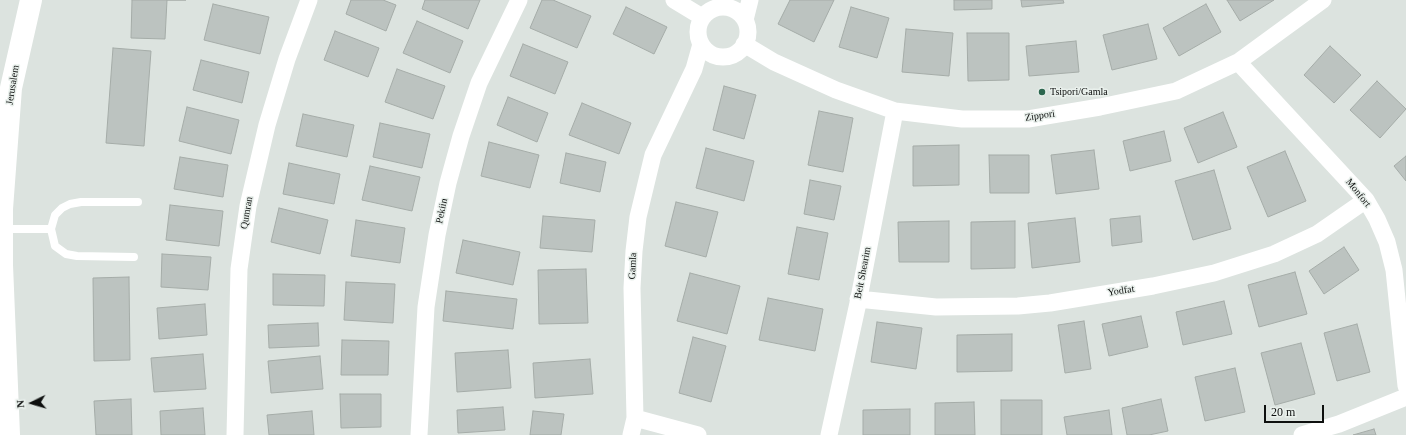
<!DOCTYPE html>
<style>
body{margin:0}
#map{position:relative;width:1406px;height:435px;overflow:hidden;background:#dce3df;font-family:Georgia,serif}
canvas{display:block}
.north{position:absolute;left:12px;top:383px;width:40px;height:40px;-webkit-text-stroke:3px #e9f0ec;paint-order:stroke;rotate:265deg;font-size:11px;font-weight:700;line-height:16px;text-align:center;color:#0e100f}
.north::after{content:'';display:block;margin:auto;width:14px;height:18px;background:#0e100f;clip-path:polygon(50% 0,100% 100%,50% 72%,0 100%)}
.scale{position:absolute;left:1264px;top:405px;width:60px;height:18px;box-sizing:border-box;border:2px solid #0e100f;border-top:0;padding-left:5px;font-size:12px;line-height:14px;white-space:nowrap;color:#0e100f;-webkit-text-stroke:3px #e9f0ec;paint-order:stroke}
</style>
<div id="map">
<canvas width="1406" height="435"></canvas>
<div class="north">N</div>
<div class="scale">20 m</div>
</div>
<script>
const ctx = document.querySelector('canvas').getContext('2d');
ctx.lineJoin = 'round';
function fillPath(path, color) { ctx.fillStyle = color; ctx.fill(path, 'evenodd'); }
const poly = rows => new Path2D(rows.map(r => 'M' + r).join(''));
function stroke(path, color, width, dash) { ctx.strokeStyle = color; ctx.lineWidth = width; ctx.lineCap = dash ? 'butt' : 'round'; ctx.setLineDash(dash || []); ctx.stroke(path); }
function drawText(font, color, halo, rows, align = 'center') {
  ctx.font = font + ' Georgia,serif'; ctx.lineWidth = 3; ctx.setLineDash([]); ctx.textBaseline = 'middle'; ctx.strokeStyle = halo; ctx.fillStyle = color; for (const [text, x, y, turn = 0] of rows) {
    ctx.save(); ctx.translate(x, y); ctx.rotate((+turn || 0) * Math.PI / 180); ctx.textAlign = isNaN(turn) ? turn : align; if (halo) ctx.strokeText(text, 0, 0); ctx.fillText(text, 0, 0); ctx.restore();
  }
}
const building = poly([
 [132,0,186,0,167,0,165,39,131,38,132,0],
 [351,0,383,0,396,5,386,31,346,14,351,0],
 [425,0,480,0,468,29,422,9,425,0],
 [542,0,553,0,591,16,577,48,530,28,542,0],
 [790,0,834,0,814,42,778,24,790,0],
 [954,0,992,0,992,9,954,10,954,0],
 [1021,0,1063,0,1064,3,1022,7,1021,0],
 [1227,0,1274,0,1240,21,1227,0],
 [213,4,269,17,260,54,204,40,213,4],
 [1206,4,1221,32,1179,56,1163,28,1206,4],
 [626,7,667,27,654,54,613,34,626,7],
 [851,7,889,18,877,58,839,47,851,7],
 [417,21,463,41,450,73,403,53,417,21],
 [1148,24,1157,59,1112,70,1103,35,1148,24],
 [906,29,953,33,949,76,902,72,906,29],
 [335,31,379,48,368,77,324,60,335,31],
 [967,33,1009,33,1009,80,968,81,967,33],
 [1076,41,1079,72,1029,76,1026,46,1076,41],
 [523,44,568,62,555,94,510,76,523,44],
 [1330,46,1361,75,1334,103,1304,75,1330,46],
 [113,48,151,51,144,146,106,143,113,48],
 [201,60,249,72,242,103,193,90,201,60],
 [397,69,445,86,433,119,385,102,397,69],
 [1377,81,1406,109,1380,138,1350,110,1377,81],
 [724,86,756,95,744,139,713,130,724,86],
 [508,97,548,113,537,142,497,125,508,97],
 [582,103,631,123,619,154,569,135,582,103],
 [187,107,239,120,231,154,179,141,187,107],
 [819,111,853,118,843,172,808,165,819,111],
 [1223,112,1237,147,1198,163,1184,128,1223,112],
 [303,114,354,125,347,157,296,146,303,114],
 [380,123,430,134,422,168,373,157,380,123],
 [1164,131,1171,161,1130,171,1123,141,1164,131],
 [489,142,539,155,530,188,481,176,489,142],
 [959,145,959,185,913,186,913,146,959,145],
 [706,148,754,161,744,201,696,188,706,148],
 [1094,150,1099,189,1056,194,1051,155,1094,150],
 [1285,151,1306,201,1268,217,1247,167,1285,151],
 [566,153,606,162,600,192,560,183,566,153],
 [989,155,1029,155,1029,193,990,193,989,155],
 [1406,156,1406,181,1394,166,1406,156],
 [180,157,228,165,223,197,174,189,180,157],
 [289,163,340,174,334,204,283,194,289,163],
 [370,166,420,177,412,211,362,200,370,166],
 [1214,170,1231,229,1193,240,1175,181,1214,170],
 [810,180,841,186,834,220,804,214,810,180],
 [676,202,718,212,706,257,665,246,676,202],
 [170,205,223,211,219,246,166,240,170,205],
 [279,208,328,220,320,254,271,242,279,208],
 [543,216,595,220,592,252,540,248,543,216],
 [1140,216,1142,242,1112,246,1110,219,1140,216],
 [1075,218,1080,262,1032,268,1028,223,1075,218],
 [356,220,405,228,400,263,351,256,356,220],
 [949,221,949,262,899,262,898,222,949,221],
 [1015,221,1015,268,971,269,971,222,1015,221],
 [797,227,828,233,819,280,788,274,797,227],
 [463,240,520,252,513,285,456,273,463,240],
 [1344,247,1359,270,1324,294,1309,271,1344,247],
 [162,254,211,257,208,290,161,287,162,254],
 [586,269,588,323,539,324,538,270,586,269],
 [1295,272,1307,314,1259,327,1248,285,1295,272],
 [690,273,740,286,727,334,677,321,690,273],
 [273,274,325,275,324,306,273,305,273,274],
 [129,277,130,360,94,361,93,278,129,277],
 [346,282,395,284,393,323,344,320,346,282],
 [446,291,517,299,513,329,443,321,446,291],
 [768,298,823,309,815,351,759,340,768,298],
 [1224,301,1232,334,1183,345,1176,312,1224,301],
 [205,304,207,335,159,339,157,308,205,304],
 [1141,316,1148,347,1109,356,1102,324,1141,316],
 [1084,321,1091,369,1065,373,1058,325,1084,321],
 [877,322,922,328,916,369,871,362,877,322],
 [318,323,319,346,269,348,268,325,318,323],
 [1357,324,1370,372,1337,381,1324,333,1357,324],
 [1012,334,1012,371,957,372,957,335,1012,334],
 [693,337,726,346,711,402,679,393,693,337],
 [342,340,389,341,388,375,341,375,342,340],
 [1301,343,1315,394,1275,405,1261,353,1301,343],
 [508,350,511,388,457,392,455,353,508,350],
 [203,354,206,389,154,392,151,358,203,354],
 [320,356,323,389,271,393,268,361,320,356],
 [590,359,593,394,535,398,533,363,590,359],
 [1235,368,1245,412,1205,421,1195,377,1235,368],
 [340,394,381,394,381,427,341,428,340,394],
 [131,399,132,435,96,435,94,401,131,399],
 [1161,399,1168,431,1149,435,1127,435,1122,408,1161,399],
 [1001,400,1042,400,1042,435,1001,435,1001,400],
 [974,402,975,435,935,435,935,403,974,402],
 [503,407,505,430,458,433,457,410,503,407],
 [203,408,205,435,161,435,160,411,203,408],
 [910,409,910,435,863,435,863,410,910,409],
 [1109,410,1112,435,1067,435,1064,417,1109,410],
 [312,411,314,435,269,435,267,415,312,411],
 [533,411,564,414,561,435,530,435,533,411],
 [1374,429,1376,435,1353,435,1374,429]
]);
fillPath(building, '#bcc3c0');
stroke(building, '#a5aca8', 1);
stroke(poly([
 [3,229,51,229],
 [134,257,77,256,66,254,55,246,51,229,55,215,62,208,70,204,81,202,138,202]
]), '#fff', 8);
stroke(poly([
 [674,0,702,17],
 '698 32a25 25 0 1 1 50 0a25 25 0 1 1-50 0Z',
 [745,20,750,0],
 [744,44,774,62,836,90,895,111,962,119,1028,119,1100,107,1176,91,1238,62,1323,0],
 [1238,62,1366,200,1377,219,1387,242,1394,270,1406,386],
 [858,299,936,307,1018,306,1050,303,1153,286,1214,273,1274,254,1317,234,1366,200],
 [635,418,698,435],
 [235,435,239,269,248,206,267,125,287,59,309,0],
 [419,435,426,307,437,235,448,183,461,136,479,83,519,0],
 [631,435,635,418,632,288,634,251,638,217,653,155,694,69,701,44],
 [829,435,858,303,895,111],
 [1302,435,1339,424,1406,397]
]), '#fff', 17);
stroke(poly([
 [9,435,2,265,2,209,11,88,31,0]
]), '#fff', 22);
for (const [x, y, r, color] of [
 [1042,92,4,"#2c664e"]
]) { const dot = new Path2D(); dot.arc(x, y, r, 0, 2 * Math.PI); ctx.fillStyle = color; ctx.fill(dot); stroke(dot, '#e9f0ec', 1.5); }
drawText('10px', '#0e100f', '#e9f0ec', [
 ["Jerusalem",13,85,-81],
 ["Zippori",1040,116,-8],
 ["Monfort",1358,193,51],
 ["Pekiin",442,211,-78],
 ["Qumran",247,213,-80],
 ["Gamla",633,266,-87],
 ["Beit Shearim",863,273,-79],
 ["Yodfat",1121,291,-9]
]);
drawText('10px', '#0e100f', '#e9f0ec', [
 ["Tsipori/Gamla",1050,92]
], 'left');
</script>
